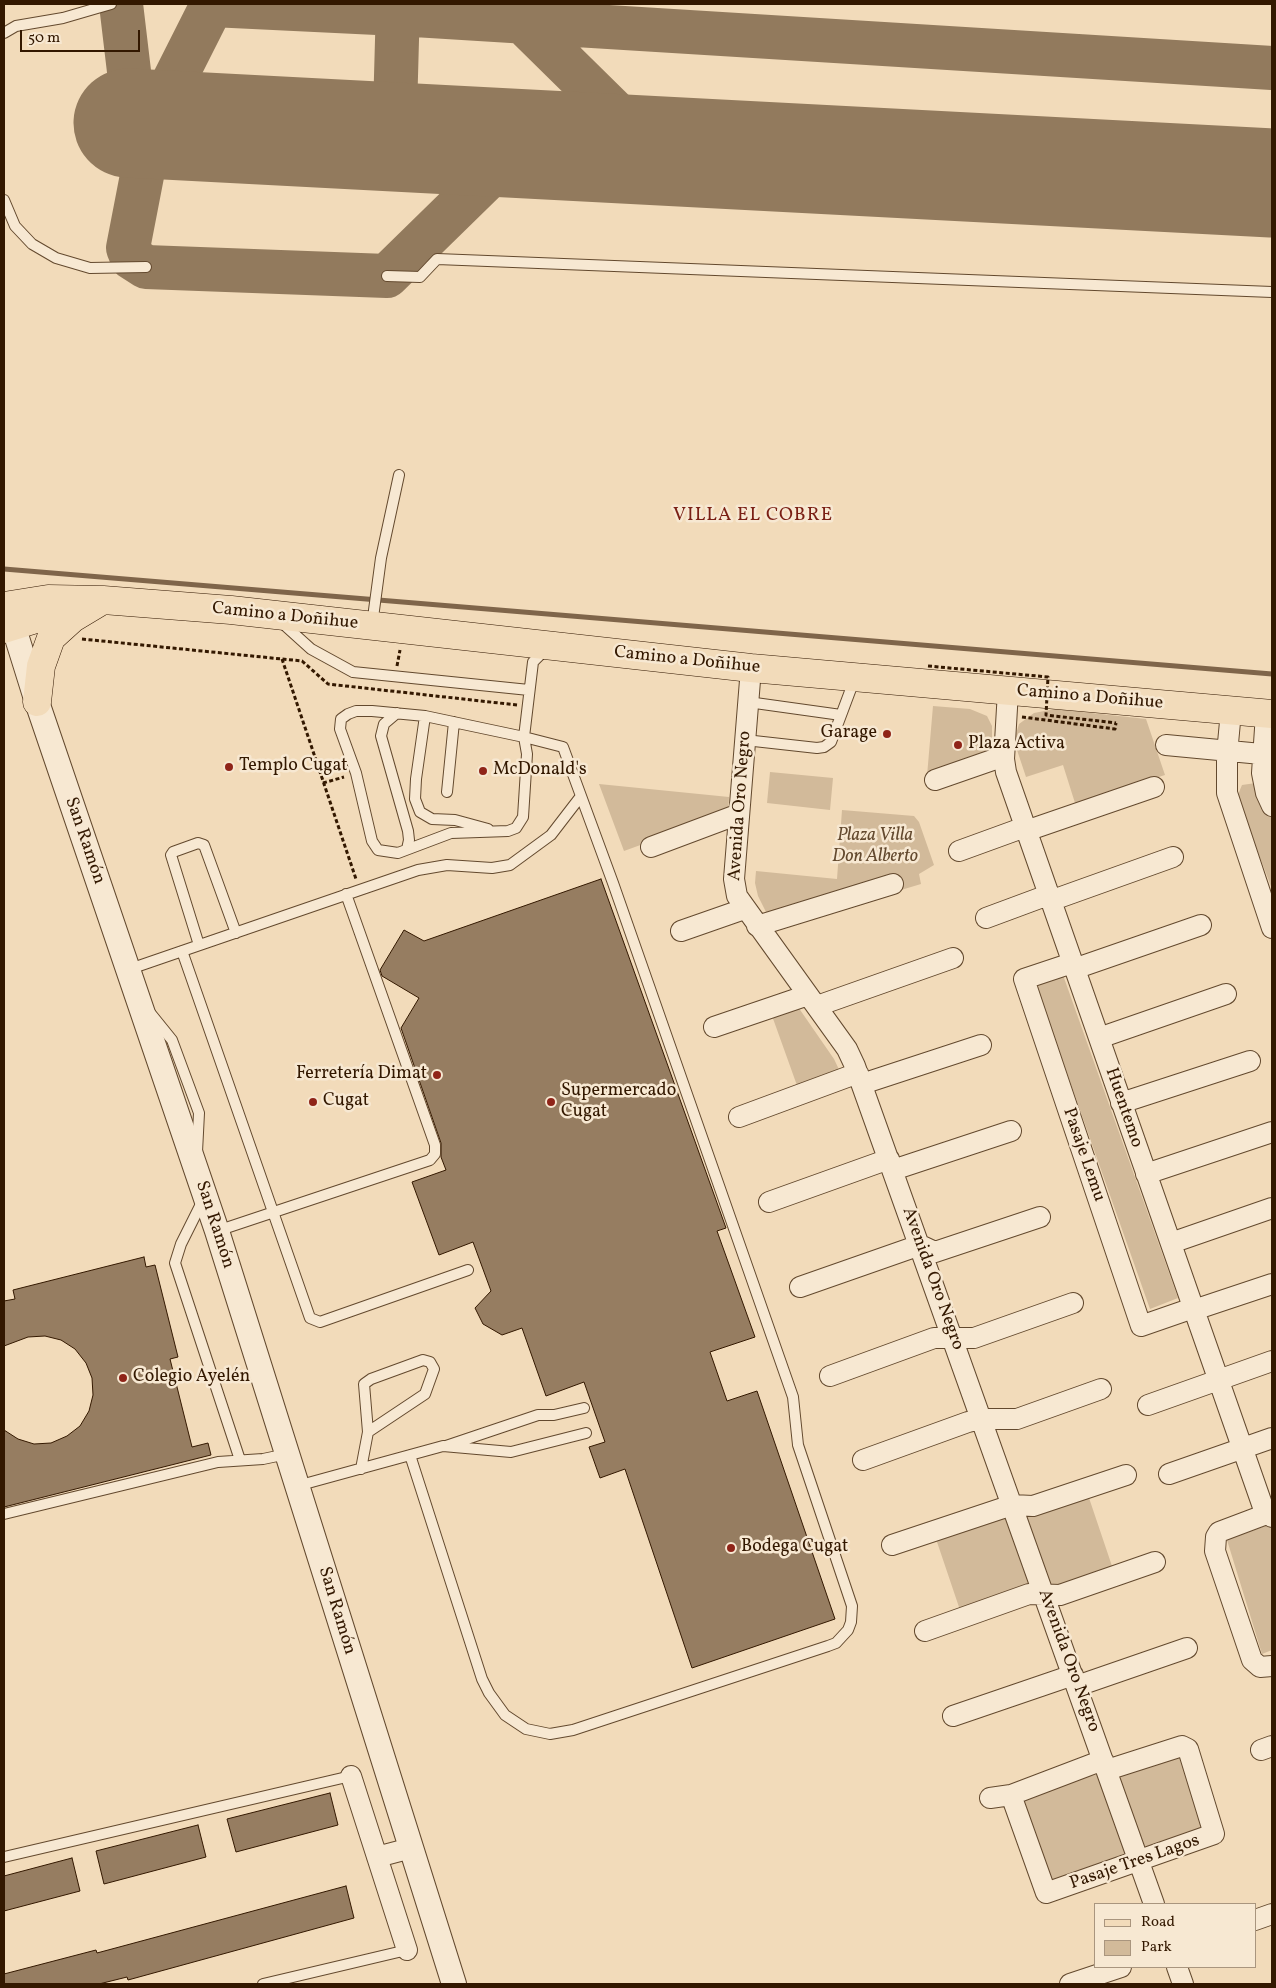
<!DOCTYPE html>
<meta charset="utf-8">
<style>
body{margin:0}
#map{position:relative;width:1276px;height:1988px;overflow:hidden;background:#f2dbba;font-family:Vollkorn,serif}
canvas{display:block}
.frame{position:absolute;inset:0;border:5px solid #331800;pointer-events:none}
.legend{position:absolute;left:1094px;top:1903px;width:162px;height:65px;box-sizing:border-box;background:#f7e8d2;border:1px solid #a9957e;margin:0;padding:6px 9px;list-style:none;font-size:15px;color:#331800}
.legend li{display:flex;align-items:center;gap:10px;height:25px}
.legend b{width:25px;border:1px solid #a9957e}
.scale{position:absolute;left:20px;top:30px;width:120px;height:22px;box-sizing:border-box;border:2px solid #331800;border-top:0;padding-left:6px;font-size:15px;line-height:18px;white-space:nowrap;color:#331800;-webkit-text-stroke:4px #f7e8d2;paint-order:stroke}
</style>
<div id="map">
<canvas width="1276" height="1988"></canvas>
<div class="frame"></div>
<ul class="legend">
<li><b style="height:6px;background:#f2dbba"></b>Road</li>
<li><b style="height:14px;background:#d2ba9a"></b>Park</li>
</ul>
<div class="scale">50 m</div>
</div>
<script>
const ctx = document.querySelector('canvas').getContext('2d');
ctx.lineJoin = 'round';
function fillPath(path, color) { ctx.fillStyle = color; ctx.fill(path, 'evenodd'); }
const poly = rows => new Path2D(rows.map(r => 'M' + r).join(''));
function stroke(path, color, width, dash) { ctx.strokeStyle = color; ctx.lineWidth = width; ctx.lineCap = dash ? 'butt' : 'round'; ctx.setLineDash(dash || []); ctx.stroke(path); }
function drawText(font, color, halo, rows, align = 'center') {
  ctx.font = font + ' Vollkorn,serif'; ctx.lineWidth = 5; ctx.setLineDash([]); ctx.textBaseline = 'middle'; ctx.strokeStyle = halo; ctx.fillStyle = color; for (const [text, x, y, turn = 0] of rows) {
    ctx.save(); ctx.translate(x, y); ctx.rotate((+turn || 0) * Math.PI / 180); ctx.textAlign = isNaN(turn) ? turn : align; if (halo) ctx.strokeText(text, 0, 0); ctx.fillText(text, 0, 0); ctx.restore();
  }
}
fillPath(poly([
 [933,706,970,709,987,716,992,726,992,753,927,776],
 [1055,709,1146,719,1165,775,1075,803,1063,765,1026,777,1014,741,1019,724,1034,713],
 [770,772,833,778,830,810,767,803],
 [1256,783,1266,811,1272,818,1272,889,1237,797,1242,785],
 [599,784,729,797,728,813,624,851],
 [842,810,914,816,919,822,934,865,919,874,921,884,901,890,894,878,767,914,758,896,755,883,756,871,837,879],
 [1063,975,1178,1298,1150,1309,1036,985],
 [796,1004,834,1059,842,1076,799,1091,771,1013],
 [1087,1492,1114,1572,961,1613,935,1536],
 [1268,1525,1272,1526,1272,1650,1262,1654,1227,1540],
 [1181,1753,1209,1826,1050,1889,1017,1798,1072,1779,1119,1771]
]), '#d2ba9a');
stroke(poly([
 [4,569,1272,674]
]), '#7f654a', 5);
stroke(poly([
 [121,4,133,105,139,115,152,124],
 [398,4,395,112,403,128,418,137],
 [523,22,653,150],
 [366,135,383,129,395,112],
 [523,143,387,276,146,267,132,258,128,248,152,124,212,5,398,14,1272,68]
]), '#927a5d', 44);
stroke(poly([
 [128,123,1272,183]
]), '#927a5d', 109);
const building = poly([
 [601,879,726,1228,717,1231,755,1337,710,1352,727,1401,757,1391,835,1619,692,1668,625,1469,600,1478,589,1447,605,1442,584,1382,546,1396,522,1328,502,1335,483,1324,475,1308,491,1291,473,1242,439,1255,412,1182,446,1170,441,1157,441,1143,401,1028,419,998,382,976,380,970,404,930,424,941,601,879],
 [144,1257,146,1267,155,1265,178,1357,170,1359,192,1447,208,1443,211,1455,4,1507,4,1430,18,1439,34,1444,51,1443,67,1436,80,1426,89,1411,93,1395,92,1378,86,1363,75,1349,61,1340,45,1336,28,1337,4,1346,4,1301,15,1299,13,1290,144,1257],
 [330,1793,338,1825,236,1852,227,1819,330,1793],
 [198,1825,206,1857,104,1884,96,1851,198,1825],
 [72,1858,80,1891,4,1911,4,1876,72,1858],
 [346,1886,354,1918,128,1980,127,1977,99,1984,4,1984,4,1974,96,1950,97,1953,346,1886]
]);
fillPath(building, '#967d61');
stroke(building, '#331800', 1);
const service = poly([
 [4,33,16,26,63,18,111,4],
 [4,200,15,226,32,244,56,258,90,268,146,267],
 [387,276,420,277,437,259,1272,292],
 [280,621,311,649,353,672,529,690],
 [372,625,381,558,399,475],
 [748,702,841,715],
 [397,713,384,724,381,736,408,831,409,840,407,849],
 [425,716,416,779,415,799,420,812,432,819,455,820,488,829],
 [745,740,817,748,824,747,831,742,855,678],
 [447,792,454,722],
 [199,945,171,855,173,852,198,843,204,845,236,933],
 [182,951,310,1318,320,1322,468,1270],
 [127,970,418,870,447,865,492,868,510,865,551,835,581,796],
 [151,1014,172,1040,199,1113,197,1152],
 [203,1200,181,1244,175,1263,240,1460],
 [217,1231,430,1160,435,1154,435,1145,346,894],
 [446,1446,538,1415,554,1415,584,1408],
 [410,1455,482,1679,489,1693,505,1715,526,1729,550,1734,573,1730,828,1646,836,1643,848,1630,851,1622,852,1606,798,1445,793,1397,613,883,563,747,524,737,425,716,372,711,356,711,348,714,341,719,340,729,356,773,372,841,378,850,398,853,451,833,508,831,516,828,523,817,527,754,524,737,533,662,545,650],
 [361,1469,368,1432,364,1384,371,1379,423,1360,430,1362,434,1369,425,1394,368,1432],
 [297,1486,443,1446,511,1452,586,1433],
 [4,1514,218,1462,263,1459,287,1454],
 [4,1857,351,1776],
 [263,1984,407,1950]
]);
const minor = poly([
 [751,668,734,879,737,896,847,1049,855,1066,1154,1904],
 [1008,691,1004,759,1006,772,1263,1507,1272,1517],
 [1231,711,1227,754,1227,793,1272,928],
 [1266,714,1262,773,1266,793,1272,806],
 [1166,745,1272,755],
 [935,780,1004,756],
 [1026,831,1154,787],
 [651,847,739,814],
 [959,851,1025,827],
 [1050,901,1173,857],
 [986,918,1048,895],
 [757,926,893,884],
 [681,931,744,909],
 [1072,963,1024,979,1141,1326,1193,1308],
 [1074,969,1201,925],
 [817,1006,953,958],
 [714,1027,808,995],
 [1099,1038,1226,994],
 [862,1084,981,1045],
 [1121,1103,1250,1061],
 [739,1117,858,1073],
 [893,1170,1011,1131],
 [1146,1174,1272,1132],
 [769,1202,889,1159],
 [1171,1243,1272,1208],
 [800,1287,920,1245,935,1252,1040,1217],
 [1194,1310,1272,1284],
 [830,1376,934,1338,974,1338,1073,1303],
 [1148,1405,1272,1361],
 [863,1460,968,1422,982,1419,1017,1419,1101,1389],
 [1169,1474,1272,1438],
 [1272,1512,1219,1532,1216,1537,1215,1551,1252,1660,1260,1667,1272,1666],
 [892,1545,1012,1505,1033,1506,1126,1475],
 [925,1631,1029,1594,1060,1595,1155,1562],
 [1077,1686,1187,1648],
 [953,1716,1073,1675],
 [1261,1750,1272,1746],
 [351,1776,407,1950],
 [1011,1795,1046,1893,1214,1834,1188,1749,1182,1746,1107,1770],
 [990,1798,1011,1795,1103,1760],
 [377,1857,411,1848],
 [1255,1920,1272,1914],
 [1177,1967,1183,1984],
 [1070,1984,1121,1967]
]);
const tertiary = poly([
 [8,609,37,702,217,1231,454,1984]
]);
const primary = poly([
 [4,606,48,599,103,600,231,610,751,668,1272,714],
 [4,629,65,610],
 [37,702,41,666,51,638,73,618,103,600]
]);
stroke(service, '#63492e', 12);
stroke(minor, '#63492e', 22);
stroke(tertiary, '#63492e', 26);
stroke(primary, '#331800', 29);
stroke(poly([
 [82,639,302,661,328,684,517,705],
 [282,659,356,879],
 [397,666,400,650],
 [1022,717,1115,729,1116,723],
 [323,783,344,777]
]), '#331800', 3, [4, 2.5]);
stroke(service, '#f7e8d2', 10);
stroke(minor, '#f7e8d2', 20);
stroke(tertiary, '#f7e8d2', 24);
stroke(primary, '#f2dbba', 28);
stroke(poly([
 [928,666,1048,677,1046,715,1116,723]
]), '#331800', 3, [4, 2.5]);
for (const [x, y, r, color] of [
 [887,734,5,"#8f2418"],
 [958,745,5,"#8f2418"],
 [229,767,5,"#8f2418"],
 [483,771,5,"#8f2418"],
 [437,1075,5,"#8f2418"],
 [313,1102,5,"#8f2418"],
 [551,1102,5,"#8f2418"],
 [123,1378,5,"#8f2418"],
 [731,1548,5,"#8f2418"]
]) { const dot = new Path2D(); dot.arc(x, y, r, 0, 2 * Math.PI); ctx.fillStyle = color; ctx.fill(dot); stroke(dot, '#f7e8d2', 2); }
drawText('18px', '#331800', '#f7e8d2', [
 ["Camino a Doñihue",285,617,6],
 ["Camino a Doñihue",687,661,6],
 ["Camino a Doñihue",1090,698,5],
 ["Avenida Oro Negro",741,806,-86],
 ["San Ramón",84,841,71],
 ["Huentemo",1123,1108,71],
 ["Pasaje Lemu",1083,1155,71],
 ["San Ramón",214,1225,72],
 ["Avenida Oro Negro",932,1279,70],
 ["San Ramón",336,1611,73],
 ["Avenida Oro Negro",1068,1661,70],
 ["Pasaje Tres Lagos",1135,1863,-19]
]);
drawText('18px', '#331800', '#f7e8d2', [
 ["Garage",877,734,"right"],
 ["Plaza Activa",968,745],
 ["Templo Cugat",239,767],
 ["McDonald's",493,771],
 ["Ferretería Dimat",427,1075,"right"],
 ["Supermercado",561,1092],
 ["Cugat",561,1113],
 ["Cugat",323,1102],
 ["Colegio Ayelén",133,1378],
 ["Bodega Cugat",741,1548]
], 'left');
drawText('italic 18px', '#63492e', '#f7e8d2', [
 ["Plaza Villa",875,837],
 ["Don Alberto",875,858]
]);
ctx.letterSpacing = '1px';
drawText('19px', '#7a1f14', '#f7e8d2', [
 ["VILLA EL COBRE",753,517]
]);
ctx.letterSpacing = '0px';
</script>
